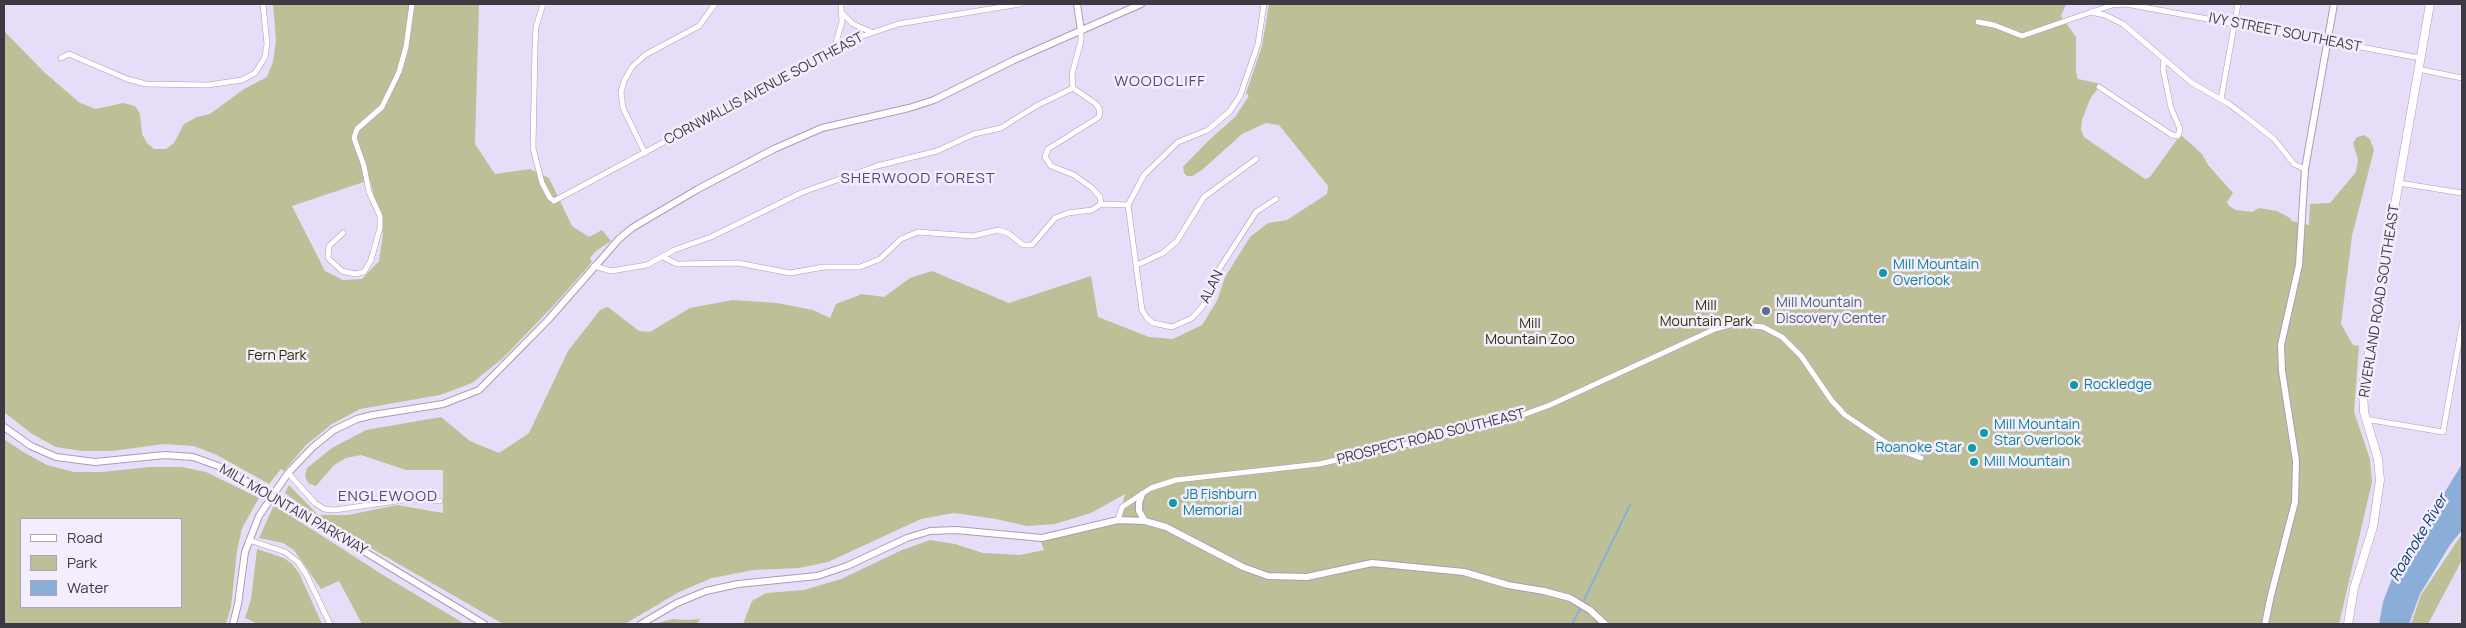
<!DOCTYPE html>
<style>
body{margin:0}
#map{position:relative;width:2466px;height:628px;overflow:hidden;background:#e8ddf9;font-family:Manrope,sans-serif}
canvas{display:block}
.frame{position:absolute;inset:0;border:5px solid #3d3943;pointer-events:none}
.legend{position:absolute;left:20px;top:518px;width:162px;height:90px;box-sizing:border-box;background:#f3edfd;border:1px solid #aaa5b3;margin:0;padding:6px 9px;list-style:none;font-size:15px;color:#3d3943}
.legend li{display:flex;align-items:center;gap:10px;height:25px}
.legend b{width:25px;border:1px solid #aaa5b3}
</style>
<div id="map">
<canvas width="2466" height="628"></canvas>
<div class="frame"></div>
<ul class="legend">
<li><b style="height:6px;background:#fff"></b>Road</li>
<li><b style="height:14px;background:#bdbf97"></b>Park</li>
<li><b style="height:14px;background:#8baed8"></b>Water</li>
</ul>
</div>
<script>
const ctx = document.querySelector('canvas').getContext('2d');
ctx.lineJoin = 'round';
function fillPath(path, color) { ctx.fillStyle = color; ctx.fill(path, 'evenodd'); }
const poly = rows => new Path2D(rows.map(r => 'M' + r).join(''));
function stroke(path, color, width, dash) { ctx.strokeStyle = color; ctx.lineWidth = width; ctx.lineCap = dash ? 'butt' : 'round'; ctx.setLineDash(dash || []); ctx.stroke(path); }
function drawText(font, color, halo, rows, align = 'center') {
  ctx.font = font + ' Manrope,sans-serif'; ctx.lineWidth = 5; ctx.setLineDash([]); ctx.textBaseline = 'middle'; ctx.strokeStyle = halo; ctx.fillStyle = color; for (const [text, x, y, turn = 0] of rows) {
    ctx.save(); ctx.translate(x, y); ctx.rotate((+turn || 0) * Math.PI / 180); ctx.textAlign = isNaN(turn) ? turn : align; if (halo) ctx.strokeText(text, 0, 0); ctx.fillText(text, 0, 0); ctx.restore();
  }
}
fillPath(poly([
 [273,4,479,4,475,144,495,174,530,169,549,178,572,226,589,237,602,230,611,241,596,251,590,258,592,262,556,303,503,358,472,383,440,395,360,409,332,424,306,445,284,471,281,469,269,484,217,455,194,446,164,444,112,451,82,451,56,447,32,434,4,412,4,31,44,72,80,103,96,109,123,103,135,106,140,114,142,134,147,143,154,149,166,149,174,143,184,124,197,117,210,114,244,89,267,77,273,62,276,40],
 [370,180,383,234,379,261,362,279,343,280,325,271,292,206],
 [1269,4,2066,4,2061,16,2076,37,2076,73,2078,79,2101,84,2090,99,2082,120,2081,130,2084,137,2145,179,2150,177,2178,138,2182,136,2202,154,2208,165,2233,193,2227,202,2229,206,2236,210,2252,212,2259,208,2277,211,2290,218,2292,221,2309,225,2310,204,2330,203,2356,172,2358,160,2353,143,2357,137,2364,135,2370,139,2374,150,2352,236,2341,324,2353,345,2359,346,2354,412,2370,459,2372,482,2339,624,743,624,752,601,766,593,804,590,841,579,902,550,930,540,955,544,983,553,1020,555,1044,550,1040,539,1118,521,1125,494,1091,513,1055,524,1027,526,996,519,954,513,921,519,828,562,799,568,754,570,712,578,679,592,625,624,503,624,317,517,285,493,289,485,318,515,348,515,397,505,443,513,443,470,406,470,361,455,346,458,334,465,316,486,308,483,305,476,307,468,332,448,366,430,441,417,470,441,499,453,529,433,568,351,600,310,608,307,639,331,650,332,690,308,733,300,777,303,813,310,830,318,836,304,862,294,884,297,910,278,932,271,1009,303,1091,276,1098,317,1149,337,1173,339,1202,325,1217,301,1225,277,1250,237,1268,223,1287,220,1327,194,1328,186,1279,125,1266,123,1242,134,1202,170,1192,176,1187,176,1184,173,1183,167,1208,141,1235,117,1249,96,1246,93,1262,46],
 [4,439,25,453,47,465,74,472,102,472,150,467,182,467,206,472,259,498,242,528,237,551,231,607,226,624,4,624],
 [21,519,181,519,181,607,21,607],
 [274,505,383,575,465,624,362,624,339,581,321,589,294,550,283,543,259,538],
 [2462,534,2462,560,2428,624,2411,624,2421,595],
 [257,549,284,558,292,564,299,573,322,624,258,624,245,618,251,599],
 [673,619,686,620,700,619,697,624,653,624]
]), '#bdbf97');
fillPath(poly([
 [2462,464,2462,530,2450,545,2420,594,2409,624,2379,624,2383,602,2393,576]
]), '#8baed8');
stroke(poly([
 [1584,600,1630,505],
 [1572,624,1580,609]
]), '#8baed8', 2);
const minor = poly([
 [543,4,536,27,535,45,533,148,542,183,550,198,554,201,860,37,898,24,1020,4],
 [2091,12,2105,15,2123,24,2192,83,2229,104,2245,116,2274,139,2294,164,2305,169],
 [843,14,853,24,871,32],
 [1978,22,1994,25,2022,36,2112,5,2126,4,2420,58],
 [834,49,842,22,841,4],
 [61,58,69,54,127,79,146,84,208,85,242,80,255,73,265,57,267,44,263,4],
 [2418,69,2462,78],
 [2099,87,2172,135,2178,136,2180,129,2171,108,2163,69,2164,60],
 [1073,88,1096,104,1100,110,1099,117,1048,149,1045,157,1051,166,1074,175,1092,188,1100,197,1101,204],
 [1073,88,1072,74,1081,41,1081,31],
 [2221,99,2238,4],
 [645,153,623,108,621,92,624,81,632,67,645,55,699,26,715,4],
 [2399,183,2462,193],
 [1101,204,1128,205],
 [1128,205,1142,310,1147,318,1153,323,1172,327,1192,318,1202,307,1211,293,1216,274,1256,212,1276,199],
 [1128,205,1144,175,1178,142,1208,130,1230,111,1240,96,1258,44,1264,4],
 [343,233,329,246,328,258,342,271,355,274,364,272,371,260,380,228,380,216,369,192,364,166,354,138,357,129,382,107,399,72,406,47,412,4],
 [663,257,677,264,738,263,790,273,824,267,860,267,880,259,901,239,918,232,973,236,998,230,1008,233,1023,245,1032,245,1055,218,1068,213,1092,210,1101,204],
 [1137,265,1163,253,1177,241,1204,197,1256,159],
 [594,266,611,271,647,265,674,250,711,237,803,192,877,166,937,151,974,134,1001,128,1036,106,1073,88],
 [2365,419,2443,432,2462,325],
 [288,473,315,503,324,509,335,510,410,499,440,501],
 [1118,520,1122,507,1151,488,1176,480,1319,464,1501,423,1550,405,1715,329,1733,324,1763,327,1782,337,1801,356,1832,401,1845,415,1894,448,1921,458],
 [249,540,285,552,298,562,306,574,330,624]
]);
const tertiary = poly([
 [1077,4,1081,31],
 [4,427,31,446,56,457,95,462,165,455,193,457,221,467,262,490],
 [1142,494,1139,503,1139,511,1145,521],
 [286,504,484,624],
 [233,624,238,604,245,552,259,516,288,473,313,447,334,430,357,419,373,415,443,404,479,390,548,320,619,239,632,228,698,189,774,149,822,128,909,108,934,100,1014,60,1141,4],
 [641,624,677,603,706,591,738,584,817,576,847,566,907,538,930,531,956,530,1042,538,1118,520,1145,521,1166,527,1243,567,1268,576,1307,577,1372,563,1464,572,1508,585,1544,591,1570,598,1590,610,1605,624],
 [2265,624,2271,595,2295,502,2296,461,2282,371,2281,345,2299,265,2305,169,2334,4]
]);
const secondary = poly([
 [2348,624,2354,588,2373,527,2380,480,2378,459,2364,412,2363,387,2430,4]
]);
stroke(minor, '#a79db7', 6);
stroke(tertiary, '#a79db7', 8);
stroke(secondary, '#a79db7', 9);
stroke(minor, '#fff', 5);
stroke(tertiary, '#fff', 6);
stroke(secondary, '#fff', 8);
const tertiaryBridge = poly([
 [262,490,286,504]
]);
stroke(tertiaryBridge, '#a79db7', 8, []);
stroke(tertiaryBridge, '#fff', 6);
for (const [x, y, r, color] of [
 [1883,273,5,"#0f9aa8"],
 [1766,311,5,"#5c6f8a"],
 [2074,385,5,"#0f9aa8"],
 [1984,433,5,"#0f9aa8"],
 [1972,448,5,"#0f9aa8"],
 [1974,462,5,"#0f9aa8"],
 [1173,503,5,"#0f9aa8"]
]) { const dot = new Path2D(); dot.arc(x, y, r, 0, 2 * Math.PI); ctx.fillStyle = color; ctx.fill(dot); stroke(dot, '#f3edfd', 2); }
drawText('14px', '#3d3943', '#f3edfd', [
 ["IVY STREET SOUTHEAST",2285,33,11],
 ["CORNWALLIS AVENUE SOUTHEAST",764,89,-28],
 ["ALAN",1212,287,-64],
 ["RIVERLAND ROAD SOUTHEAST",2380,301,-81],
 ["PROSPECT ROAD SOUTHEAST",1431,437,-14],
 ["MILL MOUNTAIN PARKWAY",293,510,30]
]);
drawText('14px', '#0d838f', '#f3edfd', [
 ["Mill Mountain",1893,265],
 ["Overlook",1893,281],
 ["Rockledge",2084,385],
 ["Mill Mountain",1994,425],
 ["Star Overlook",1994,441],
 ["Roanoke Star",1962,448,"right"],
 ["Mill Mountain",1984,462],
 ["JB Fishburn",1183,495],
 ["Memorial",1183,511]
], 'left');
drawText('14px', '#4e5e75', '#f3edfd', [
 ["Mill Mountain",1776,303],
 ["Discovery Center",1776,319]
], 'left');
drawText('14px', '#2c2d01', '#f3edfd', [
 ["Mill",1706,306],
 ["Mountain Park",1706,322],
 ["Mill",1530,324],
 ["Mountain Zoo",1530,340],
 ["Fern Park",277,356]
]);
ctx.letterSpacing = '1px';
drawText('15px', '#5b427f', '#f3edfd', [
 ["WOODCLIFF",1160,82],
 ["SHERWOOD FOREST",918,179],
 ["ENGLEWOOD",388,497]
]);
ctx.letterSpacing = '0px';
drawText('italic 15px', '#03396c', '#f3edfd', [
 ["Roanoke River",2419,538,-59]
]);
</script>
